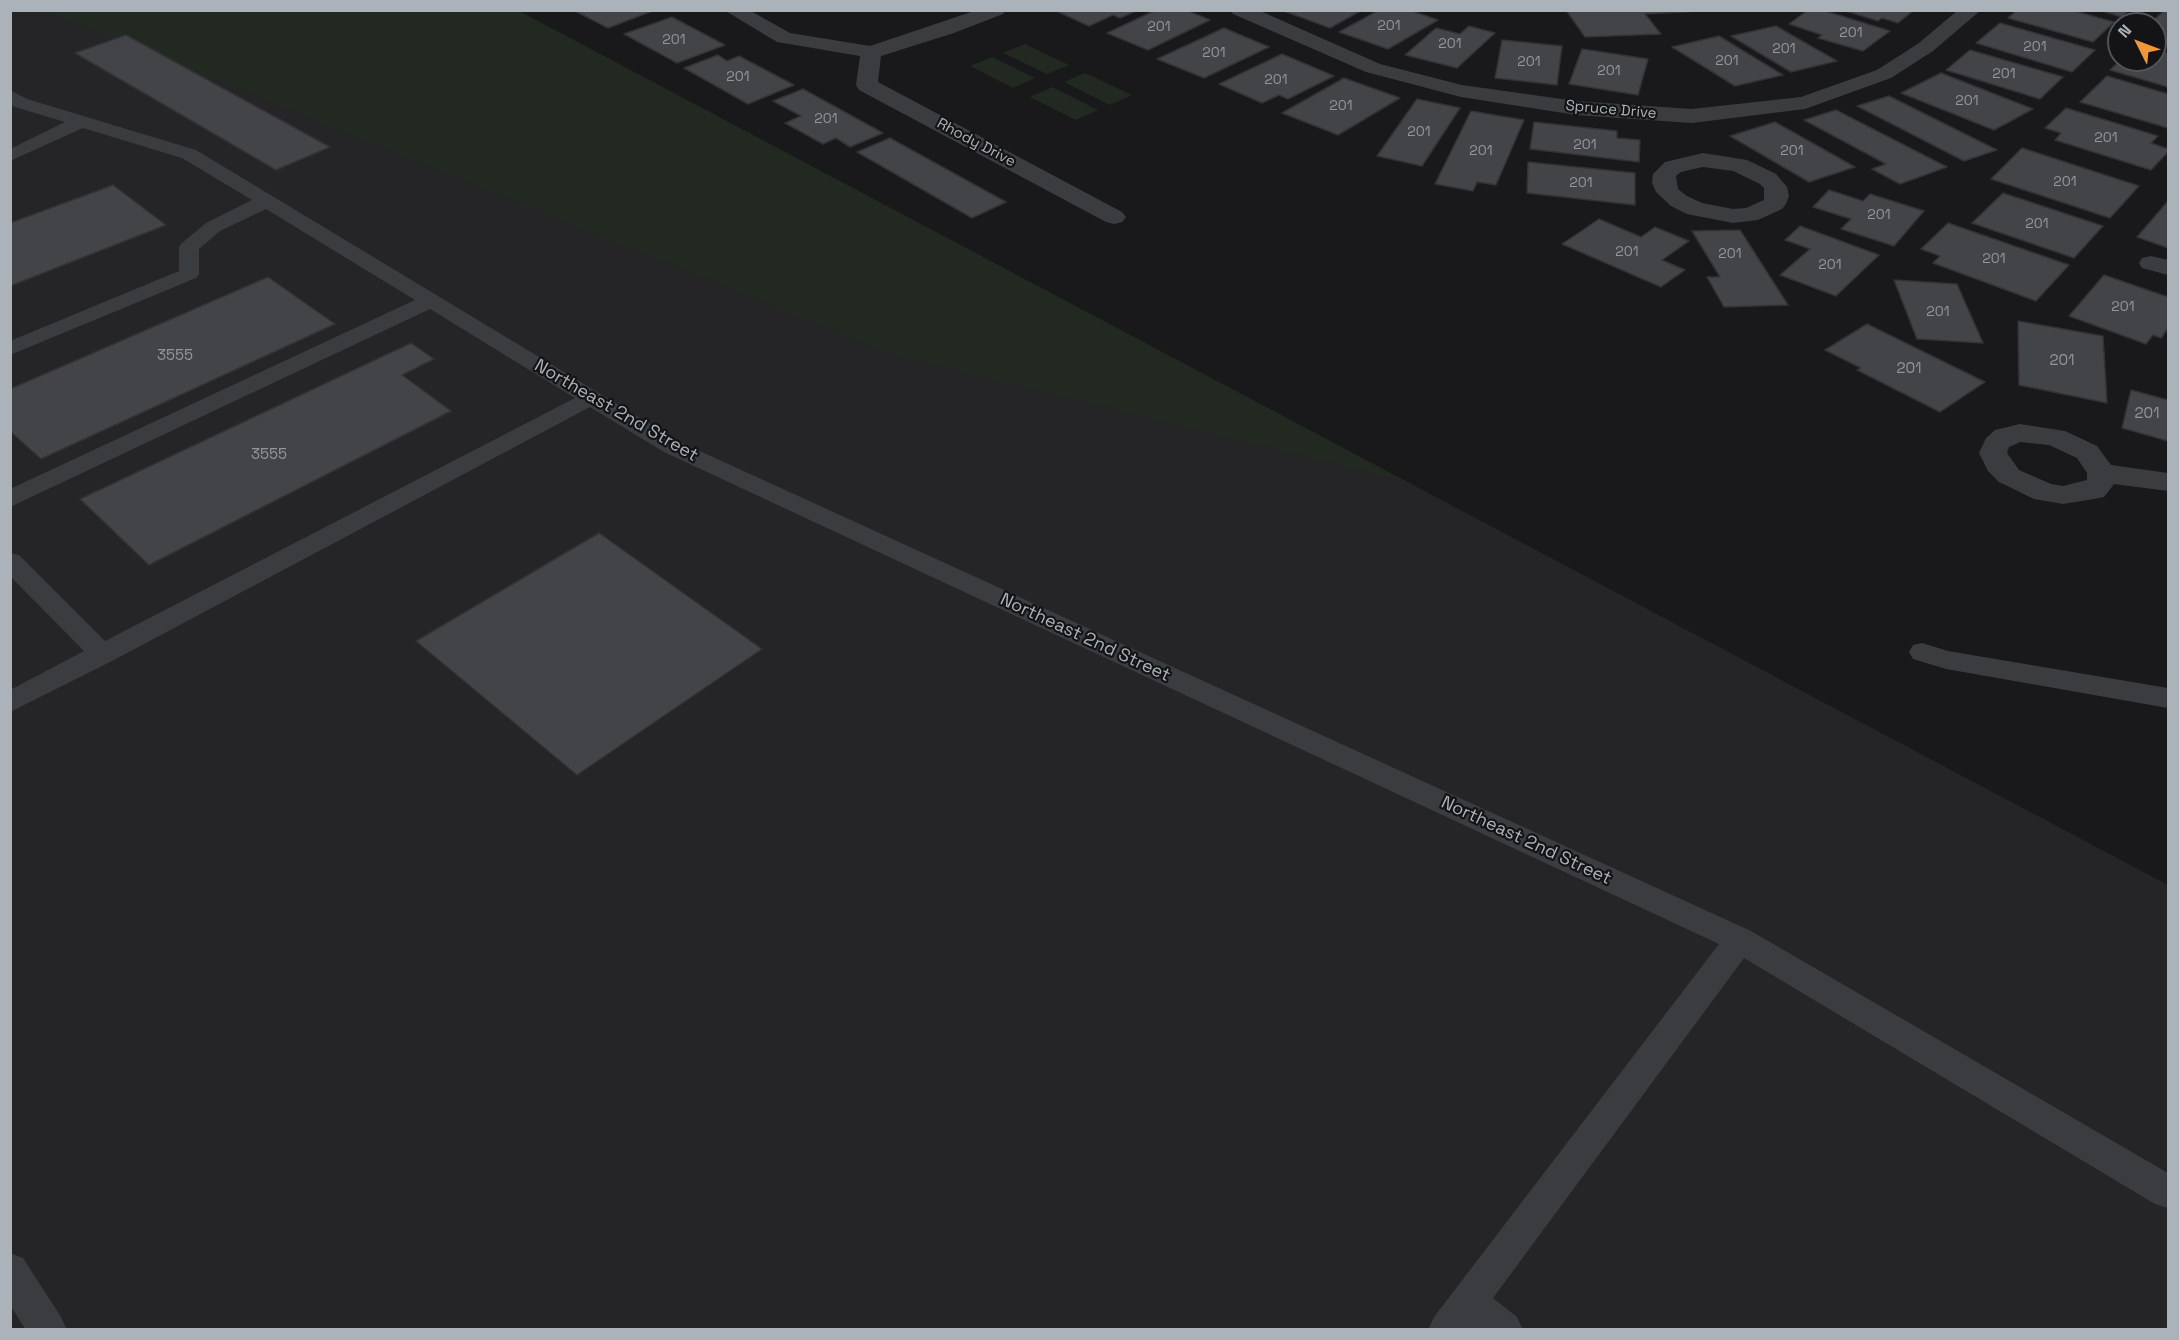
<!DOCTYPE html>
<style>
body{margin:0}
#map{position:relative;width:2179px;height:1340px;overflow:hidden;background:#19191b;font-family:"Space Grotesk",sans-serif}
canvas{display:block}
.frame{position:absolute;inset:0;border:12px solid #abb2ba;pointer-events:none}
.north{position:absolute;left:2107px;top:12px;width:60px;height:60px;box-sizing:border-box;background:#141416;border:2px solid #505358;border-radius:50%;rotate:312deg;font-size:16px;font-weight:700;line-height:24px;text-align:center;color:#abb2ba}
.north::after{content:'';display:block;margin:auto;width:21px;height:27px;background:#f0963b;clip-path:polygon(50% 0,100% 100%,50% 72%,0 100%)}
</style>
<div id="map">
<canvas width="2179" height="1340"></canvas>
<div class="frame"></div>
<div class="north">N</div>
</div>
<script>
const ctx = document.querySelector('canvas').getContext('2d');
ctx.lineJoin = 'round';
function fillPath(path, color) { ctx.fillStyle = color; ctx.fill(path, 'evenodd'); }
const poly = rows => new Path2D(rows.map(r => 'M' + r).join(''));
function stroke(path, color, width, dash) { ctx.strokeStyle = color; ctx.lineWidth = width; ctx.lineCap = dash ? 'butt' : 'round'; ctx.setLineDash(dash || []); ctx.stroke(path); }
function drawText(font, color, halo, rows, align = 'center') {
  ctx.font = font + ' "Space Grotesk",sans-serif'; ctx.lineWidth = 4.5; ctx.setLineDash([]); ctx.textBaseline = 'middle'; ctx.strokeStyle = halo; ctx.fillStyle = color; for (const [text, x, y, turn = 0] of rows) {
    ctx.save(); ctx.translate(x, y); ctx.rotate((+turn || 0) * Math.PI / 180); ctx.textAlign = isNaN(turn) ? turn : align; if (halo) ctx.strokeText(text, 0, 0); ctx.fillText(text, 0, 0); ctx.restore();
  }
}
fillPath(poly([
 [10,11,519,11,2168,885,2168,1329,11,1329]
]), '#252528');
fillPath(poly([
 [47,11,519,11,1407,482,892,354],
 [1025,44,1069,65,1047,74,1003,53],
 [992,57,1035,78,1013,88,970,66],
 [1085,73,1132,95,1110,105,1064,82],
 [1052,87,1098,110,1076,120,1030,97]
]), '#212921');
const building = poly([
 [578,10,655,10,608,28,575,11,578,10],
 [1054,10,1138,10,1120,18,1113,15,1089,26,1054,10],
 [1156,10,1186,10,1210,20,1148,50,1107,33,1156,10],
 [1281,10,1362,10,1330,28,1281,10],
 [1379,10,1409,10,1438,20,1388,49,1339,32,1379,10],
 [1566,10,1700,10,1701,11,1645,14,1661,34,1585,37,1566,10],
 [1808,10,1822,10,1890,31,1863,51,1818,38,1822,35,1789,24,1808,10],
 [1843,10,1914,10,1898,23,1882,18,1878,21,1843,10],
 [2017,10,2071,10,2114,22,2093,42,2008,18,2017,10],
 [2099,10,2129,10,2122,17,2099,10],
 [2165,10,2168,10,2168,45,2155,41,2155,24,2149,24,2165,10],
 [672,17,725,45,677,63,624,34,672,17],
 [2000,23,2095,50,2072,72,1976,43,2000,23],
 [1469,26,1495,33,1457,68,1405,55,1436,28,1460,34,1469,26],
 [1776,26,1837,61,1791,72,1731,36,1776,26],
 [1224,28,1269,47,1204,78,1157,59,1224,28],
 [126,35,330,147,276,170,75,53,126,35],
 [1719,36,1783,75,1735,86,1672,47,1719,36],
 [1502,40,1562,46,1557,85,1495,78,1502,40],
 [1582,49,1648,59,1638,95,1569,84,1582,49],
 [2155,49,2168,53,2168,87,2110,70,2121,60,2155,60,2155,49],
 [1970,50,2063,77,2040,99,1946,70,1970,50],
 [1282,54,1334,76,1288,99,1279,95,1262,103,1219,84,1282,54],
 [718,55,727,61,739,56,794,85,748,104,684,68,718,55],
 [1941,73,2033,109,1994,130,1901,93,1941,73],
 [2107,76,2168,94,2168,128,2080,102,2107,76],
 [1344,78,1400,98,1338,135,1282,113,1344,78],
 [803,89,883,133,850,147,836,138,823,144,785,123,801,116,773,101,803,89],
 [1889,96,1997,150,1964,161,1857,106,1889,96],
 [1417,99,1460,108,1422,166,1377,156,1417,99],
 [2066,108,2158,136,2151,143,2168,149,2168,152,2151,170,2055,140,2061,133,2045,128,2066,108],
 [1836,110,1947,167,1900,184,1872,169,1886,164,1804,120,1836,110],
 [1471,111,1524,120,1496,185,1477,182,1473,191,1435,184,1471,111],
 [1534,122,1617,131,1617,138,1640,140,1639,162,1530,149,1534,122],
 [1775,122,1855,167,1809,182,1730,136,1775,122],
 [890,138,1006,202,972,218,857,152,890,138],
 [2022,148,2139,186,2110,218,1991,179,2022,148],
 [1528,162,1635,173,1635,205,1527,193,1528,162],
 [113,185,166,225,10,286,10,223,113,185],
 [1829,190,1863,201,1870,194,1924,211,1894,246,1841,229,1851,219,1813,207,1829,190],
 [2003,193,2103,226,2074,258,1972,223,2003,193],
 [2168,201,2168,248,2137,237,2168,201],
 [1599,219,1641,237,1655,227,1689,241,1662,260,1685,270,1661,287,1562,244,1599,219],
 [1948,223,2069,265,2036,301,1933,263,1940,256,1921,249,1948,223],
 [1800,226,1879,255,1836,296,1780,275,1810,249,1785,240,1800,226],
 [1740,230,1788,305,1724,307,1707,277,1720,277,1692,231,1740,230],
 [2104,275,2168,297,2168,328,2161,338,2153,335,2146,344,2069,316,2104,275],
 [268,277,335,324,41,459,10,431,10,389,268,277],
 [1894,280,1957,284,1983,343,1917,339,1894,280],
 [2018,321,2103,336,2107,403,2019,385,2018,321],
 [1867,324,1985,382,1940,412,1857,370,1861,368,1825,350,1867,324],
 [411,343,434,359,402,375,451,411,149,565,80,499,411,343],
 [2131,390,2168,400,2168,441,2122,428,2131,390],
 [599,533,762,649,577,775,416,641,599,533]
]);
fillPath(building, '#434448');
stroke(building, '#333337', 1.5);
fillPath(poly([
 [10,90,27,99,196,150,680,442,1751,931,2168,1173,2168,1208,2155,1204,1744,958,1493,1298,1517,1317,1523,1330,1428,1330,1434,1317,1719,944,664,452,590,407,112,661,10,712,10,690,84,651,10,576,10,553,19,555,105,641,575,398,430,309,10,507,10,489,415,300,266,209,220,231,199,249,199,274,196,278,10,355,10,341,179,271,179,247,182,243,206,223,252,200,182,158,83,128,10,161,10,149,65,122,15,107,10,104,10,90],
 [1922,643,1948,651,2168,688,2168,708,1946,669,1913,659,1909,652,1913,645,1922,643],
 [10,1253,23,1258,61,1317,67,1330,26,1330,10,1305,10,1253]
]), '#3a3c40');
fillPath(poly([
 [724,10,749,10,790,33,870,46,977,10,1006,10,1003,14,954,33,881,56,878,82,1122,212,1126,217,1122,222,1114,224,1106,222,859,90,856,85,860,56,777,42,724,10],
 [1230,10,1258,10,1380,64,1462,85,1576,101,1692,109,1801,97,1877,70,1919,43,1958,10,1981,10,1933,51,1891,78,1805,109,1692,123,1576,115,1461,97,1366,72,1233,14,1230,10],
 [1703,153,1747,160,1776,174,1787,187,1789,196,1786,204,1782,209,1758,220,1733,223,1687,214,1671,206,1656,192,1652,183,1653,174,1665,162,1703,153],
 [1703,167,1733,171,1760,184,1764,188,1764,200,1746,208,1733,209,1702,203,1687,196,1678,189,1676,176,1681,172,1703,167],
 [2151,256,2168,260,2168,275,2142,268,2139,263,2142,258,2151,256],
 [2020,424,2065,431,2097,446,2111,465,2168,473,2168,491,2114,484,2104,497,2094,499,2063,504,2034,499,1999,482,1988,471,1979,453,1986,438,1995,430,2020,424],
 [2020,442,2049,445,2077,458,2087,473,2087,480,2063,486,2051,484,2019,470,2007,453,2009,447,2020,442]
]), '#3a3c40');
drawText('14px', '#91969e', null, [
 ["201",1389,26],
 ["201",1159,27],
 ["201",1851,33],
 ["201",674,40],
 ["201",1450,44],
 ["201",2035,47],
 ["201",1784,49],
 ["201",1214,53],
 ["201",1727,61],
 ["201",1529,62],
 ["201",1609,71],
 ["201",2004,74],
 ["201",738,77],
 ["201",1276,80],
 ["201",1967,101],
 ["201",1341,106],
 ["201",826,119],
 ["201",1419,132],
 ["201",2106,138],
 ["201",1585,145],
 ["201",1481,151],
 ["201",1792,151],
 ["201",2065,182],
 ["201",1581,183],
 ["201",1879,215],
 ["201",2037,224],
 ["201",1627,252],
 ["201",1730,254],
 ["201",1994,259],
 ["201",1830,265],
 ["201",2123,307],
 ["201",1938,312]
]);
drawText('15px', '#abb2ba', '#141416', [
 ["Spruce Drive",1611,110,5],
 ["Rhody Drive",976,143,28]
]);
drawText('15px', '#91969e', null, [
 ["3555",175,356],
 ["201",2062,361],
 ["201",1909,369],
 ["201",2147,414],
 ["3555",269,455]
]);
drawText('18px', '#abb2ba', '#141416', [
 ["Northeast 2nd Street",616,411,30],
 ["Northeast 2nd Street",1085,638,25],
 ["Northeast 2nd Street",1526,841,25]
]);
</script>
